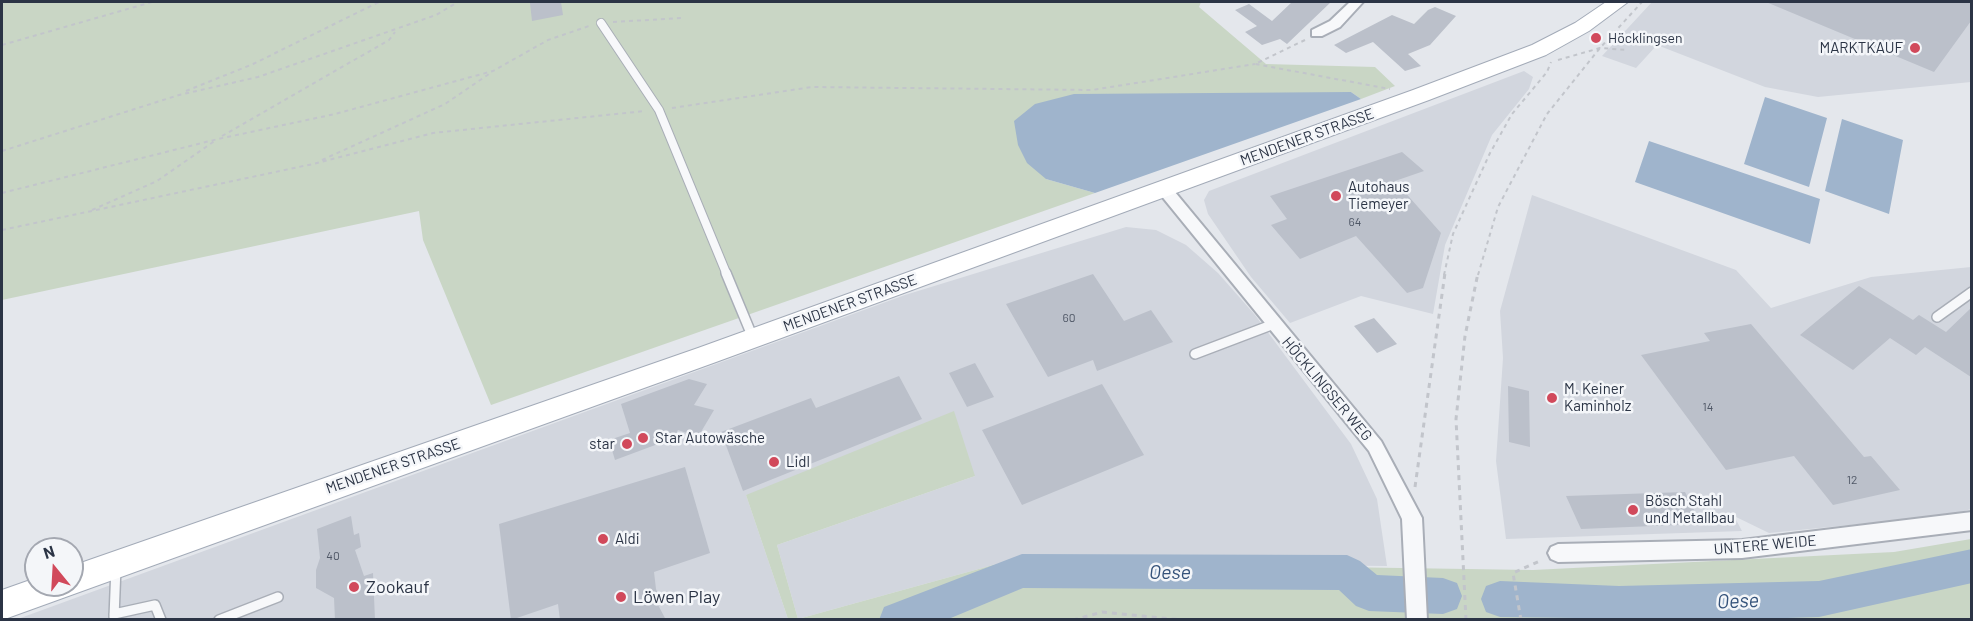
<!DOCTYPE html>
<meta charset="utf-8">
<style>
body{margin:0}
#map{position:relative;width:1973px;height:621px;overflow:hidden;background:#e4e7ec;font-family:Barlow,sans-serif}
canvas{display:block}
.frame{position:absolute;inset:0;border:3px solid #2b3445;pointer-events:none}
.north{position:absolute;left:24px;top:537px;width:60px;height:60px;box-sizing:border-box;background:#f4f6f9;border:2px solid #a4a8b1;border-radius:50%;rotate:342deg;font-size:16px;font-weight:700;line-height:24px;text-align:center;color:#2b3445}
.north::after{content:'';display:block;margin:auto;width:21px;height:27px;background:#d1495b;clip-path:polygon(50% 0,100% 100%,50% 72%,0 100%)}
</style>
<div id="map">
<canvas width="1973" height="621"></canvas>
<div class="frame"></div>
<div class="north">N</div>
</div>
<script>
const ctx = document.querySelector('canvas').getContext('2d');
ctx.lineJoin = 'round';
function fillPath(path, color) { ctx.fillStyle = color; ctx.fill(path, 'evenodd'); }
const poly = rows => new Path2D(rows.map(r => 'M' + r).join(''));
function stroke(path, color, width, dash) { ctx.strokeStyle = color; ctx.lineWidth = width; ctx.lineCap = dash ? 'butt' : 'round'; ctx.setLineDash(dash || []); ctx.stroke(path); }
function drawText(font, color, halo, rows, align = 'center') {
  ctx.font = font + ' Barlow,sans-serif'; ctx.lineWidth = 5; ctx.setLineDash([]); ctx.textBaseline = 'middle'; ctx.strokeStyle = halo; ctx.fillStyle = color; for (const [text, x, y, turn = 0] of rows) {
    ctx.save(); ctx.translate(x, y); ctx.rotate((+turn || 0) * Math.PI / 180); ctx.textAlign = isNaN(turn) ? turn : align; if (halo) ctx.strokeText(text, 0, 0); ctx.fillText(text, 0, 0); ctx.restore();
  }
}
fillPath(poly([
 [1652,2,1971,2,1971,82,1818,97,1765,87,1657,45,1636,68,1602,56],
 [1524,71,1533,77,1529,89,1492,135,1445,245,1433,314,1361,296,1290,323,1251,277,1208,214,1204,200,1209,191],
 [1532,195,1736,270,1771,308,1871,277,1971,267,1971,509,1951,515,1769,533,1734,516,1742,531,1506,539,1496,461,1503,358,1500,311],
 [1126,227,1156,230,1186,245,1218,273,1255,315,1351,444,1377,499,1387,566,1004,562,798,619,777,545,975,476,746,495,788,619,15,620,905,295]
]), '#d2d6de');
fillPath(poly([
 [2,2,1201,2,1199,7,1266,64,1375,67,1395,86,1361,99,1351,92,1046,179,1095,193,491,405,423,240,419,211,2,300],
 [954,411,975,476,777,545,798,619,1004,562,1533,570,1894,552,1971,539,1971,619,788,619,746,495]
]), '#c9d6c5');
fillPath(poly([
 [1351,92,1361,99,1095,193,1046,179,1027,163,1018,145,1014,121,1035,104,1074,94],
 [1765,97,1827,118,1809,187,1744,164],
 [1842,119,1903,140,1889,214,1825,191],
 [1649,141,1820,199,1810,244,1635,182]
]), '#9fb4cc');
fillPath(poly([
 [1972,549,1972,583,1819,617,1724,620,1500,617,1486,612,1481,599,1486,586,1500,581,1619,586,1819,581,1972,549],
 [1022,554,1347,555,1360,561,1377,575,1443,578,1457,583,1462,596,1457,609,1443,614,1369,611,1356,606,1339,590,1023,588,946,620,879,620,884,607,1022,554]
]), '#9fb4cc');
fillPath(poly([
 [540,2,561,2,563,15,532,21,530,3],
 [1292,2,1331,2,1287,44,1280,39,1262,45,1245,32,1257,26,1235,10,1249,4,1272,21],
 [1766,2,1971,2,1971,21,1934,72],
 [1435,7,1456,16,1430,45,1408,54,1421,66,1405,71,1373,42,1346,53,1334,45,1392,15,1414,24,1428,10],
 [1402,152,1424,171,1395,181,1441,233,1423,288,1407,293,1356,236,1300,259,1271,225,1287,219,1270,196],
 [1093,274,1124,321,1151,310,1173,342,1097,371,1093,360,1048,377,1006,304],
 [1859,286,1913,320,1919,315,1946,332,1971,308,1971,377,1925,347,1916,355,1890,338,1853,370,1800,335],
 [1374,318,1397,344,1377,353,1354,326],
 [1751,324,1864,457,1871,456,1900,490,1833,505,1794,456,1726,470,1641,355,1710,341,1704,333],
 [975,363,994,397,967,407,949,373],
 [899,376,922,419,743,491,721,432,811,398,816,408],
 [689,379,707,384,694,405,714,410,698,437,678,430,674,438,615,460,609,440,630,433,621,404],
 [1102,384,1144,455,1022,505,982,430],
 [1508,386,1529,391,1530,447,1509,442],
 [685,467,710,553,654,572,656,589,661,602,657,603,666,620,560,620,558,604,511,620,499,524],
 [1685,492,1701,524,1581,529,1566,496],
 [351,516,354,535,359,533,361,547,355,550,364,576,373,573,375,620,335,620,334,598,316,588,316,570,320,558,317,529]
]), '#bbc0ca');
const serviceFar1 = poly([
 [601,23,659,110,727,275]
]);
const service = poly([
 [726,273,753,338],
 [1937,317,1972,292],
 [1195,354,1274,324],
 [114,614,155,605,161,620],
 [114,617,116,567],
 [219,620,278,597]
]);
const minor = poly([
 [1350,2,1363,2,1340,27,1322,36,1312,36,1312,30,1330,21,1350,2],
 [1165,185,1170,186,1381,441,1422,518,1427,620,1407,620,1402,519,1369,451,1160,194,1157,190,1165,185],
 [1972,512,1972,530,1742,558,1558,562,1551,559,1548,553,1551,547,1558,544,1742,540,1972,512]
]);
const primary = poly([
 [1606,2,1628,2,1589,31,1546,55,1429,100,716,362,2,620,2,590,36,578,36,585,72,585,72,566,698,348,1413,90,1532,45,1575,23,1606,2]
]);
stroke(serviceFar1, '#a9aeb7', 10);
stroke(service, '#a9aeb7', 12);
stroke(minor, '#a9aeb7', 4);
stroke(primary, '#a3abb8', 2);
stroke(poly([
 [613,22,682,18],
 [1305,40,1255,64,1390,89],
 [2,45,152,2],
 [1558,60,1600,48,1628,50],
 [186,91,253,64,379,2],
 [672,108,812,87,1092,90,1255,64],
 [222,136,389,40,395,32],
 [2,151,179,95,258,77,436,15,458,2],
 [322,160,445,104,489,74],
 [2,193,218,139,335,114,493,71,548,40,589,26],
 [92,210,157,181,216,140],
 [2,230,313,164,433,133,645,111],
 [1444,275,1453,234,1490,153,1512,114,1547,72,1551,62],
 [1478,275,1498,207,1547,114,1600,48,1642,2]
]), '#c2c5cb', 2, [4, 4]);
stroke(poly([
 [1415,487,1445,273],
 [1073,620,1102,612,1183,620],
 [1466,620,1456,419,1465,336,1478,273],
 [1521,620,1513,573,1542,560]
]), '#c2c5cb', 3, [5, 5]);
stroke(serviceFar1, '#f7f8fa', 8);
stroke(service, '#f7f8fa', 9);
fillPath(minor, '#f7f8fa');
fillPath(primary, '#fff');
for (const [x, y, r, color] of [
 [1596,38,6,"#d1495b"],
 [1915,48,6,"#d1495b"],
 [1336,196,6,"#d1495b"],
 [1552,398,6,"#d1495b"],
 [643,438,6,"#d1495b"],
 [627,444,6,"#d1495b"],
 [774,462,6,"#d1495b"],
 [1633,510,6,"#d1495b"],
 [603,539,6,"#d1495b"],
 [354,587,6,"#d1495b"],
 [621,597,6,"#d1495b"]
]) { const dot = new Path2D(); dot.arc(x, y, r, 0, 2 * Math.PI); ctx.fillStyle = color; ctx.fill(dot); stroke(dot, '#f4f6f9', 2); }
drawText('12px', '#4f5766', null, [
 ["64",1355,222],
 ["60",1069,318],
 ["14",1708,407],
 ["12",1852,480],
 ["40",333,556]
]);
drawText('14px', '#2b3445', '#f4f6f9', [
 ["Höcklingsen",1608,38]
], 'left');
drawText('15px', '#2b3445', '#f4f6f9', [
 ["MARKTKAUF",1903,48,"right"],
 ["Autohaus",1348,187],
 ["Tiemeyer",1348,204],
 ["M. Keiner",1564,389],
 ["Kaminholz",1564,406],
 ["Star Autowäsche",655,438],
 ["star",615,444,"right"],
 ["Lidl",786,462],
 ["Bösch Stahl",1645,501],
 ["und Metallbau",1645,518],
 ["Aldi",615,539]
], 'left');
drawText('15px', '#2b3445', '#f4f6f9', [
 ["MENDENER STRASSE",1307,137,-20],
 ["MENDENER STRASSE",850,303,-20],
 ["HÖCKLINGSER WEG",1327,389,50],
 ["MENDENER STRASSE",393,466,-19],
 ["UNTERE WEIDE",1765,545,-5]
]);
drawText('18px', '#2b3445', '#f4f6f9', [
 ["Zookauf",366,587],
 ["Löwen Play",633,597]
], 'left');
drawText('italic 20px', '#34527a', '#f4f6f9', [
 ["Oese",1170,572],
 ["Oese",1738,601,-2]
]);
</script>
